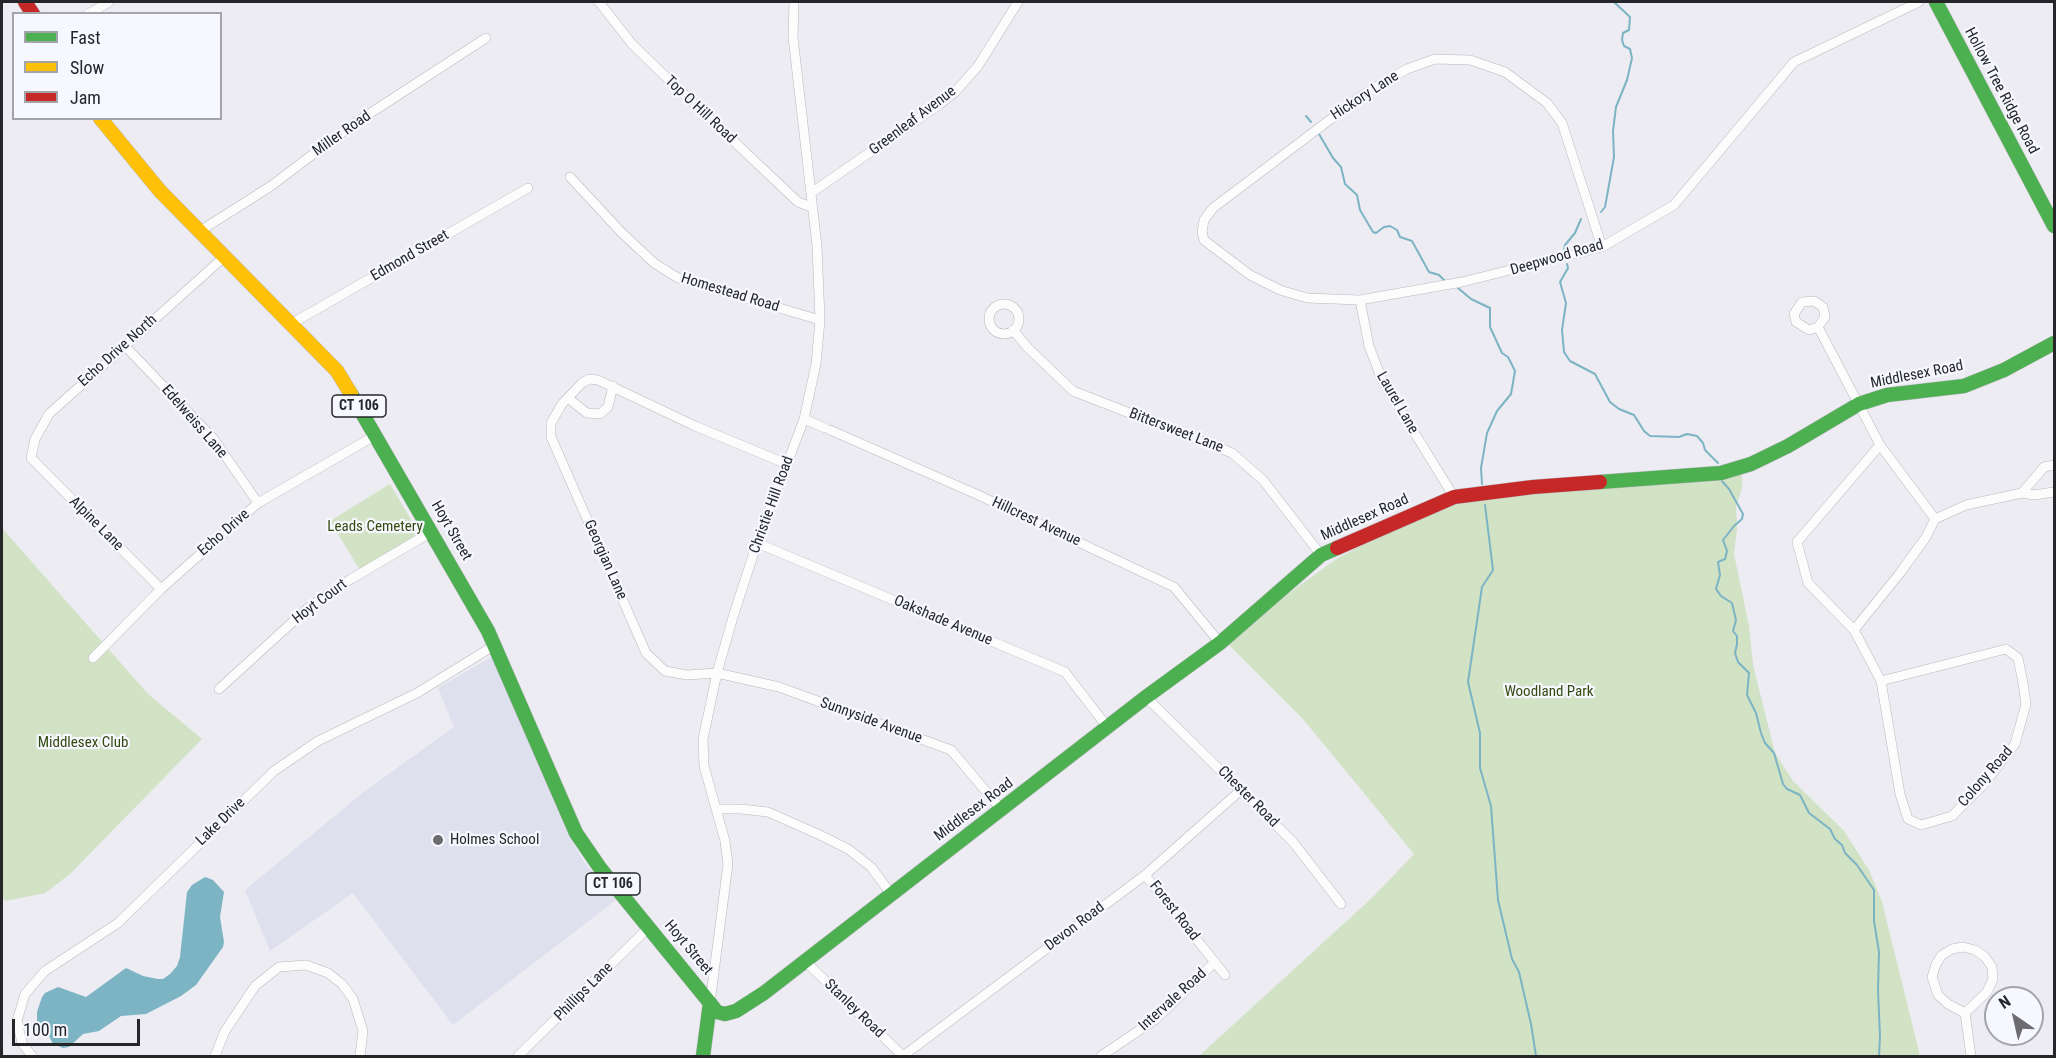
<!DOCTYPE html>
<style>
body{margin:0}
#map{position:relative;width:2056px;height:1058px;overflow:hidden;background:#ececf2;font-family:"Roboto Condensed",sans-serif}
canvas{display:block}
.frame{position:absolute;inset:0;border:3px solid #25262a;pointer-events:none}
.legend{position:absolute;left:12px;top:12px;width:210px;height:108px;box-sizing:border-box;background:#f7f8ff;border:2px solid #a3a4aa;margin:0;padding:8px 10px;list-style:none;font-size:18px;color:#25262a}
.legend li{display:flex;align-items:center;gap:12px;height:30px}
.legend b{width:30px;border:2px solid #a3a4aa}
.north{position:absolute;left:1984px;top:986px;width:60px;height:60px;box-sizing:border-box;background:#f7f8ff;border:2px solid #a3a4aa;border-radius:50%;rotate:326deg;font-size:16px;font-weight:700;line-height:24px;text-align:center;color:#25262a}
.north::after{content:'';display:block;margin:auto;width:21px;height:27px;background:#6b6b70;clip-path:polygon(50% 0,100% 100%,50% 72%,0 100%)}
.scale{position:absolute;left:12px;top:1019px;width:128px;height:27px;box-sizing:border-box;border:3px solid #25262a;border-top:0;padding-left:8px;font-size:18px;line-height:21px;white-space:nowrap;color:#25262a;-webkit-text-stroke:4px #f7f8ff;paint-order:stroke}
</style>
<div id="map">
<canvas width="2056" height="1058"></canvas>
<div class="frame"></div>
<ul class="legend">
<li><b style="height:8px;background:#4caf50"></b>Fast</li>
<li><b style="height:8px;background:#ffc107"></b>Slow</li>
<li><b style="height:8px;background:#c62828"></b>Jam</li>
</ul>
<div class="north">N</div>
<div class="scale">100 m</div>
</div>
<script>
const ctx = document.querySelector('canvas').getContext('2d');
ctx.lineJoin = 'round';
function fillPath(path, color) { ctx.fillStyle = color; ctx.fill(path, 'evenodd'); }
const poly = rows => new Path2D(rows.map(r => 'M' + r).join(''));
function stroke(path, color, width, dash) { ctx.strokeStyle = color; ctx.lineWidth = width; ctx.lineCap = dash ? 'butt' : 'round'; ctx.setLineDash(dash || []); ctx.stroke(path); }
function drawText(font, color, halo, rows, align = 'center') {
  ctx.font = font + ' "Roboto Condensed",sans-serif'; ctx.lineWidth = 4.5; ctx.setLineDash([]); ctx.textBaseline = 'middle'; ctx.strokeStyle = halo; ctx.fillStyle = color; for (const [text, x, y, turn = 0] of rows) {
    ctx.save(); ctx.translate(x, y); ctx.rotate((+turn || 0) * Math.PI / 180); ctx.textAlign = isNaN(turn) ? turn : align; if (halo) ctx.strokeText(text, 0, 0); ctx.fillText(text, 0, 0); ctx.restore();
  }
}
fillPath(poly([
 [491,657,494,659,567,832,584,862,616,900,453,1025,353,893,270,951,245,890,365,791,454,727,438,688]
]), '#dee0ed');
fillPath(poly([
 [1742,473,1742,488,1736,506,1737,528,1734,554,1749,626,1753,665,1775,753,1793,781,1844,831,1869,870,1882,902,1920,1056,1199,1056,1374,896,1414,854,1303,719,1224,640,1335,560,1382,534,1454,501],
 [390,484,419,533,360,570,330,521],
 [2,528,148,694,202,739,70,874,45,893,5,901,2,896]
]), '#d1e2c5');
fillPath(poly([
 [205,877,213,880,224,892,220,917,224,942,223,947,196,985,181,996,146,1014,121,1016,99,1031,83,1034,69,1047,63,1048,53,1044,47,1032,37,1021,37,1012,42,997,45,993,58,987,86,997,126,968,143,976,158,979,163,979,170,974,177,966,180,957,187,892,192,885]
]), '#7cb4c4');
stroke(poly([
 [1306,116,1311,122],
 [1319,134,1333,158,1341,167,1345,184,1357,195,1360,210,1373,232,1376,233,1384,227,1390,226,1397,230,1400,237,1412,241,1429,272,1439,275,1445,281],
 [1601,212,1605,207,1614,157,1613,131,1616,107,1627,80,1632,58,1630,49,1624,46,1622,40,1623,33,1629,30,1630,17,1614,2],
 [1564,250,1565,245,1575,233,1581,219],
 [1567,264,1568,268,1560,282,1566,303,1562,330,1564,352,1570,361,1595,374,1610,402,1619,409,1634,415,1644,431,1650,436,1679,437,1687,434,1697,436,1703,443,1705,450,1718,463],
 [1458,288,1471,299,1490,308,1490,327,1502,353,1508,357,1515,371,1511,394,1497,411,1487,433,1481,468,1482,484],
 [1722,481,1729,489,1743,514,1742,519,1734,526,1723,540,1727,551,1725,559,1718,562,1720,575,1716,589,1721,596,1732,603,1736,620,1733,631,1737,636,1737,644,1735,653,1738,662,1749,673,1747,695,1756,713,1761,733,1765,743,1774,753,1783,784,1787,789,1800,795,1809,813,1830,829,1835,839,1842,845,1845,853,1857,865,1874,890,1874,921,1879,952,1878,991,1880,1036,1879,1056],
 [1485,505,1493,570,1482,587,1468,682,1480,733,1480,768,1491,806,1498,900,1512,959,1519,972,1531,1024,1536,1056]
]), '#7cb4c4', 2);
const street = poly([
 [599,2,632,44,669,80,798,202,811,207],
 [88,14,109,2],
 [570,177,621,232,654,263,678,278,820,320],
 [811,193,940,104,955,92,978,66,1018,2],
 [200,231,271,186,349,127,486,38],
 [1602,247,1562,123,1547,103,1505,72,1470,60,1435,59,1407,69,1364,94,1213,208,1204,220,1202,232,1204,240,1213,247,1250,275,1280,290,1307,298,1360,300,1462,282,1602,247,1674,205,1794,62,1919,2],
 [1360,300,1369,346,1382,380,1454,497],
 '989 319a15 15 0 1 1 30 0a15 15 0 1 1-30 0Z',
 [291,324,528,188],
 [1818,327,1825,317,1823,307,1814,301,1802,302,1794,314,1796,322,1809,330,1818,327,1880,445,1935,519],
 [1013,330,1028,348,1073,391,1232,453,1263,480,1321,555],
 [124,345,213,438,258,503],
 [569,399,587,413,600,414,608,407,613,386],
 [804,419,825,428],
 [830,430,976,494,1174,587,1220,643],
 [1880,445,1797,542,1808,583,1854,630,1881,681],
 [787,464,695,426,598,380,589,379,582,383,562,404,551,423,551,437,646,653,665,671,687,675,717,673,779,687,951,750,1001,809],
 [2022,493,2044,467,2054,465],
 [1935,519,1966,505,2022,493,2034,495,2054,492],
 [757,543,1065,672,1108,728],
 [161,589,31,458,35,439,49,414,224,257],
 [1854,630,1900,573,1926,537,1935,519],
 [2006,649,2018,658,2023,683,2026,704,2015,744,1984,784,1952,816,1921,825,1908,819,1900,794,1881,681,2006,649],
 [93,658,161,589,258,503,376,435],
 [219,689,308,608,351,579,433,531],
 [1146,697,1293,842,1341,904],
 [716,809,741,809,768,812,820,835,848,849,871,867,891,894],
 [1145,875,1225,975],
 [1963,947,1975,950,1985,957,1992,967,1993,979,1987,992,1965,1013,1948,1004,1938,995,1932,977,1936,964,1942,955,1952,949,1963,947],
 [805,961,903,1056],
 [710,1003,728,864,725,841,704,766,703,739,717,673,733,617,757,543,804,419,816,364,820,320,817,246,793,37,794,2],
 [1965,1013,1971,1056],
 [32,1056,22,1043,17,1021,25,994,45,971,118,923,274,771,318,741,417,693,495,645],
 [215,1056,225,1031,255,986,279,967,306,965,328,973,342,984,353,999,363,1031,360,1056],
 [518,1056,649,927],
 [903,1056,1145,875,1241,790],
 [1101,1056,1156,1019,1215,962]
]);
const fast = poly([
 [1936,2,2054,226],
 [351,394,488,631,576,833,600,868,710,1003,703,1056],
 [1600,482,1721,473,1751,464,1788,446,1859,404,1887,395,1964,386,2004,370,2054,343],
 [710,1003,717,1012,725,1014,736,1011,764,993,1146,697,1220,643,1321,555,1337,548]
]);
const slow = poly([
 [100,118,160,191,337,371,351,394]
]);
const jam = poly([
 [25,2,33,14],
 [1337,548,1454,497,1533,487,1600,482]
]);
stroke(street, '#b7b8bd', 10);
stroke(fast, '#b7b8bd', 15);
stroke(slow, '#b7b8bd', 15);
stroke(jam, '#b7b8bd', 15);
stroke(street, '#fcfcfd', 9);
stroke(fast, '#4caf50', 14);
stroke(slow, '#ffc107', 14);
stroke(jam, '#c62828', 14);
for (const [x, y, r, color] of [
 [438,840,6,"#6b6b70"]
]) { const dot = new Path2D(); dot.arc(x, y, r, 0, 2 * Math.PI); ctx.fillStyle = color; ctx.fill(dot); stroke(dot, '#f7f8ff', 2); }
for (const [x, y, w] of [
 [359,406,54],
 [613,884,54]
]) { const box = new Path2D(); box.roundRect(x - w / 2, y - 11, w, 22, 4.5); ctx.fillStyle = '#f7f8ff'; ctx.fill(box); stroke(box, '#25262a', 1.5); }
drawText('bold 14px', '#25262a', null, [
 ["CT 106",359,406],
 ["CT 106",613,884]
]);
drawText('15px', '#25262a', '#f7f8ff', [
 ["Hollow Tree Ridge Road",2001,91,62],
 ["Hickory Lane",1365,96,-33],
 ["Top O Hill Road",700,110,43],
 ["Greenleaf Avenue",913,121,-37],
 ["Miller Road",342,134,-35],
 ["Edmond Street",410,256,-30],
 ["Deepwood Road",1557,258,-16],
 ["Homestead Road",730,293,17],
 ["Echo Drive North",118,351,-42],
 ["Middlesex Road",1917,375,-11],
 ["Laurel Lane",1397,403,60],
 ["Edelweiss Lane",194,422,49],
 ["Bittersweet Lane",1176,431,21],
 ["Christie Hill Road",772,505,-70],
 ["Middlesex Road",1365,518,-24],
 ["Hillcrest Avenue",1036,522,25],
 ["Alpine Lane",96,524,45],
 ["Hoyt Street",451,531,60],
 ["Echo Drive",224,533,-41],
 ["Georgian Lane",605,560,66],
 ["Hoyt Court",320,602,-37],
 ["Oakshade Avenue",943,621,23],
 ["Sunnyside Avenue",871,721,20],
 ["Colony Road",1986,777,-49],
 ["Chester Road",1248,797,45],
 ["Middlesex Road",974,810,-37],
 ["Lake Drive",221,822,-44],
 ["Forest Road",1174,911,52],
 ["Devon Road",1075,927,-37],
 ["Hoyt Street",688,948,50],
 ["Phillips Lane",584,992,-45],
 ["Intervale Road",1173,1000,-42],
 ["Stanley Road",854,1009,44]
]);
drawText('15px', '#314a0e', '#f7f8ff', [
 ["Leads Cemetery",375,527],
 ["Woodland Park",1549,692],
 ["Middlesex Club",83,743]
]);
drawText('15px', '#25262a', '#f7f8ff', [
 ["Holmes School",450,840]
], 'left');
</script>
